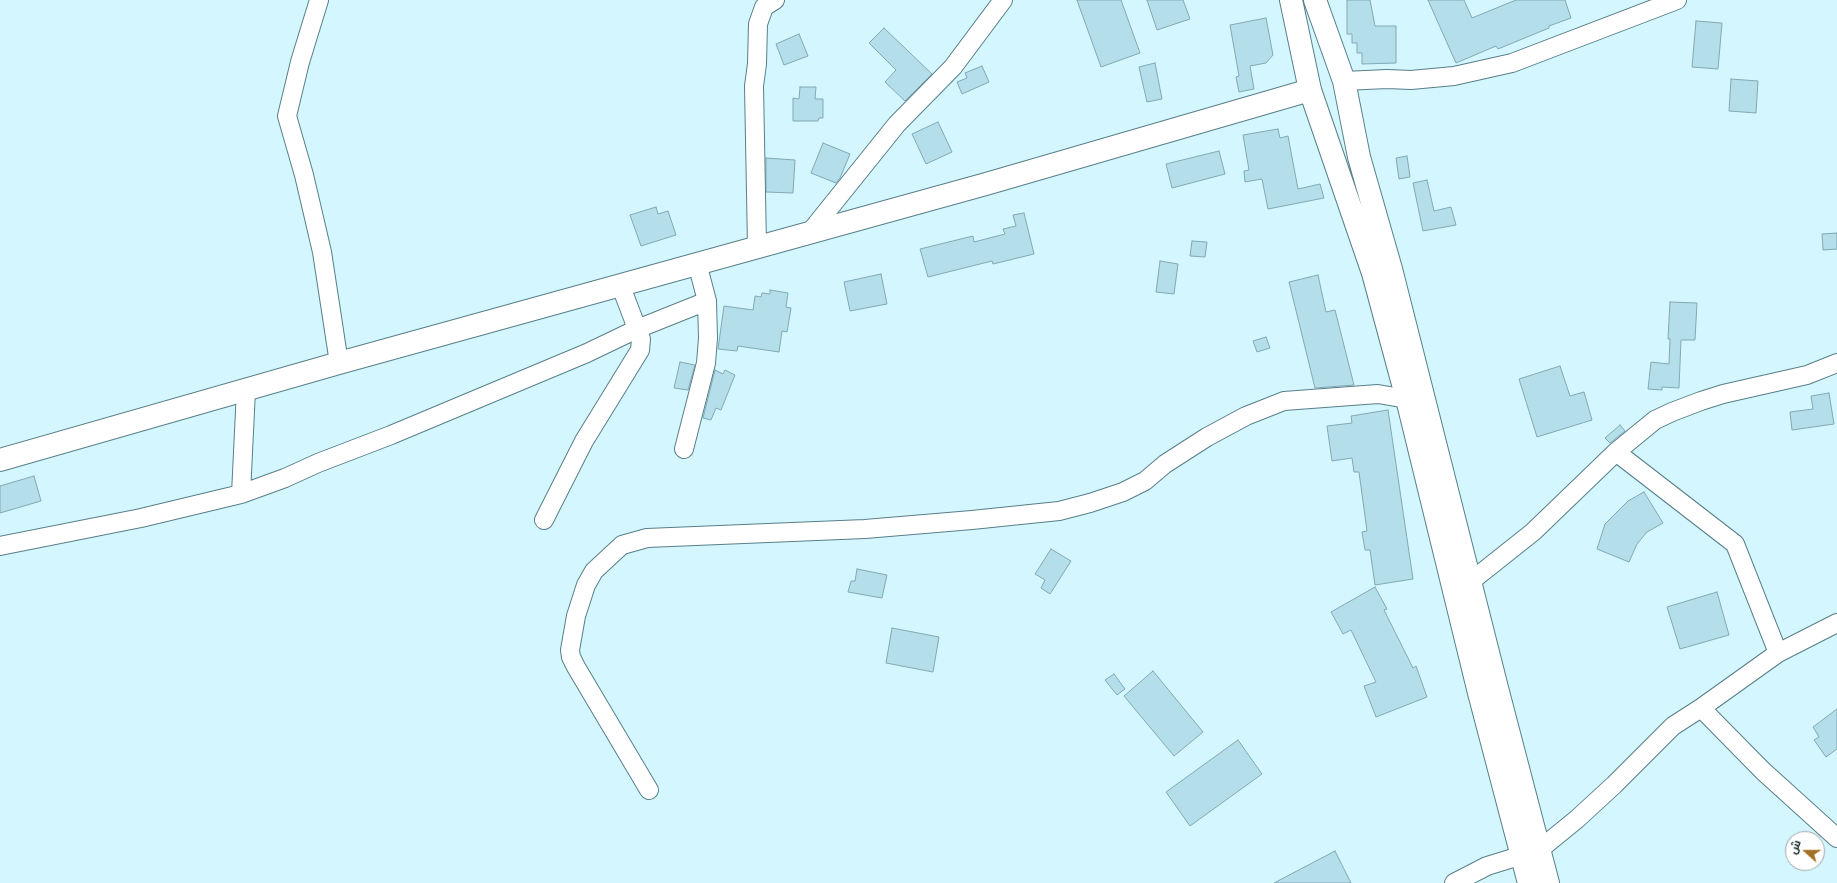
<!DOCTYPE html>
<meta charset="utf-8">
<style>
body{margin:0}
#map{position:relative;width:1837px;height:883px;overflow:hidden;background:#d4f6ff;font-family:Lato,Cairo,sans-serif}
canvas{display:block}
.north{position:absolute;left:1785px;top:831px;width:40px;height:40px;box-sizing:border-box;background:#fff;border:1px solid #9fa5a7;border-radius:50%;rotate:291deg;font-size:11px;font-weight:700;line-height:16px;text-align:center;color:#0e1e23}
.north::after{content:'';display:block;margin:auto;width:14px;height:18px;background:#a27126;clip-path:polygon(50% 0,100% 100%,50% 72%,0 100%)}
</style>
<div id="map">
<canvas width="1837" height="883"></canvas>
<div class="north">ش</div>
</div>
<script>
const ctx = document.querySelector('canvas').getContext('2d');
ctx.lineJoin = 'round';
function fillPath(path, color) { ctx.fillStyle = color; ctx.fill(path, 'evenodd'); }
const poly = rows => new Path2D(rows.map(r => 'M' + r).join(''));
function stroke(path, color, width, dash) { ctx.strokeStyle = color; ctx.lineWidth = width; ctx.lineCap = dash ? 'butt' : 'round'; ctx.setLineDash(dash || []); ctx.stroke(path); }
const building = poly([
 [1077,0,1121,0,1140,53,1101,67,1077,0],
 [1147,0,1183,0,1190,19,1157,30,1147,0],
 [1347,0,1370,0,1375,26,1396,26,1396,63,1362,64,1362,53,1357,53,1357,43,1352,43,1352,34,1347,34,1347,0],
 [1428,0,1464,0,1472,18,1516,0,1565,0,1571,18,1549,26,1549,28,1498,49,1496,46,1456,63,1428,0],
 [1266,18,1273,55,1266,63,1250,66,1254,89,1239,92,1236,77,1239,76,1230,25,1266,18],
 [1696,21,1722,23,1718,69,1692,67,1696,21],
 [884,28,932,74,905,101,885,82,896,70,869,43,884,28],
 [799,34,808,56,784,65,776,44,799,34],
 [1155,63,1162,99,1147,102,1139,67,1155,63],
 [982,66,989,82,962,94,957,82,967,78,965,73,982,66],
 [1731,79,1758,81,1756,113,1729,111,1731,79],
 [800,87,816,87,815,99,823,99,823,118,819,118,818,121,793,121,793,98,799,99,800,87],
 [938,122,952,152,926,164,912,134,938,122],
 [1278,129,1280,138,1288,136,1298,189,1320,184,1324,198,1268,209,1262,179,1245,182,1244,171,1249,170,1243,135,1278,129],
 [823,143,850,154,840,178,836,183,811,173,823,143],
 [1219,151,1225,174,1172,188,1166,164,1219,151],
 [1407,156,1410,177,1399,179,1396,158,1407,156],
 [766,158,795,160,793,193,766,192,766,158],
 [1427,180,1434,211,1451,207,1456,225,1423,231,1413,183,1427,180],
 [656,207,658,214,668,211,676,235,641,246,630,215,656,207],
 [1024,213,1034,254,993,264,992,261,928,277,920,249,973,236,974,242,1005,234,1003,229,1016,226,1013,215,1024,213],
 [1837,233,1837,249,1823,250,1822,234,1837,233],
 [1192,241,1207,242,1205,257,1190,256,1192,241],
 [1160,261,1178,264,1174,294,1156,292,1160,261],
 [881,274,887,304,850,311,844,282,881,274],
 [1318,275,1326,312,1335,310,1354,385,1315,388,1289,282,1318,275],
 [770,290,788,293,786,307,791,308,787,332,782,331,779,352,738,346,737,351,718,349,724,306,753,310,755,296,761,297,762,293,770,294,770,290],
 [1670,302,1697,303,1695,340,1681,340,1679,388,1662,387,1662,390,1648,389,1651,362,1669,364,1670,339,1668,339,1670,302],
 [1266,337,1270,348,1257,352,1253,341,1266,337],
 [680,362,695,365,688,390,674,388,680,362],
 [1560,366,1570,396,1584,392,1592,420,1537,437,1519,379,1560,366],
 [715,370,723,374,725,370,735,375,721,410,716,408,711,420,703,418,715,370],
 [1829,393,1834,424,1792,430,1790,412,1813,409,1811,396,1829,393],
 [1388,410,1413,579,1375,585,1370,550,1365,550,1362,532,1367,531,1359,472,1354,472,1352,458,1332,461,1327,426,1352,423,1351,416,1388,410],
 [1620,425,1625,431,1610,443,1605,438,1620,425],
 [34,476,41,501,0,513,0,486,34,476],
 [1644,492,1663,523,1647,532,1637,544,1629,562,1597,549,1605,524,1628,501,1644,492],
 [1051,549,1071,561,1050,594,1041,588,1045,580,1035,574,1051,549],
 [857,569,887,575,882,598,848,592,851,581,855,581,857,569],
 [1375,587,1387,609,1384,610,1413,668,1416,666,1427,697,1376,717,1364,686,1376,682,1351,630,1343,634,1331,612,1375,587],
 [1717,592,1729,635,1680,649,1667,607,1717,592],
 [892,628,939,637,933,672,886,663,892,628],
 [1153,671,1203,732,1174,756,1124,696,1153,671],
 [1114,674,1125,689,1117,695,1105,680,1114,674],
 [1837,709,1837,749,1826,757,1814,740,1819,737,1813,727,1837,709],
 [1238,740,1262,774,1190,826,1166,792,1238,740],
 [1335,851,1351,883,1274,883,1335,851]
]);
fillPath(building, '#b4dee9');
stroke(building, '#81a9b4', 1);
const minor = poly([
 [319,0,300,62,287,116,304,175,322,252,339,363],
 [1344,81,1387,79,1411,80,1454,76,1512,63,1677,0],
 [811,231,897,124,953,67,1003,0],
 [757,246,754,86,757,64,758,24,764,7,775,0],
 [697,263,707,301],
 [1616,452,1735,544,1778,653],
 [241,494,246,390],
 [544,520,584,441,640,350,641,339,620,284],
 [0,546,141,518,241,494,285,478,318,463,391,435,587,353,637,329,707,301,708,338,706,363,684,449],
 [1470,582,1533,532,1616,452,1655,420,1672,412,1701,401,1723,394,1807,375,1837,363],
 [1701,708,1778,653,1837,623],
 [649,790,576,667,571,657,570,650,576,616,586,585,594,571,622,545,647,538,865,529,972,520,1059,511,1090,503,1123,492,1145,481,1165,464,1207,437,1246,416,1284,401,1378,394,1407,399,1418,396],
 [1454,883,1487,866,1539,850,1577,819,1614,785,1673,726,1701,708,1763,771,1837,838]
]);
const major = poly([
 [0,460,339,363,986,184,1310,90]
]);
const highway = poly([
 [1291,0,1310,90,1373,273,1407,399,1479,693,1529,883],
 [1315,0,1344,81,1359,157,1391,269,1497,688,1548,883]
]);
stroke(minor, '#587f89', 20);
stroke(major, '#587f89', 24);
stroke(highway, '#587f89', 24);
stroke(minor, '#fff', 18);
stroke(major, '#fff', 22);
stroke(highway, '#fff', 22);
</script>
